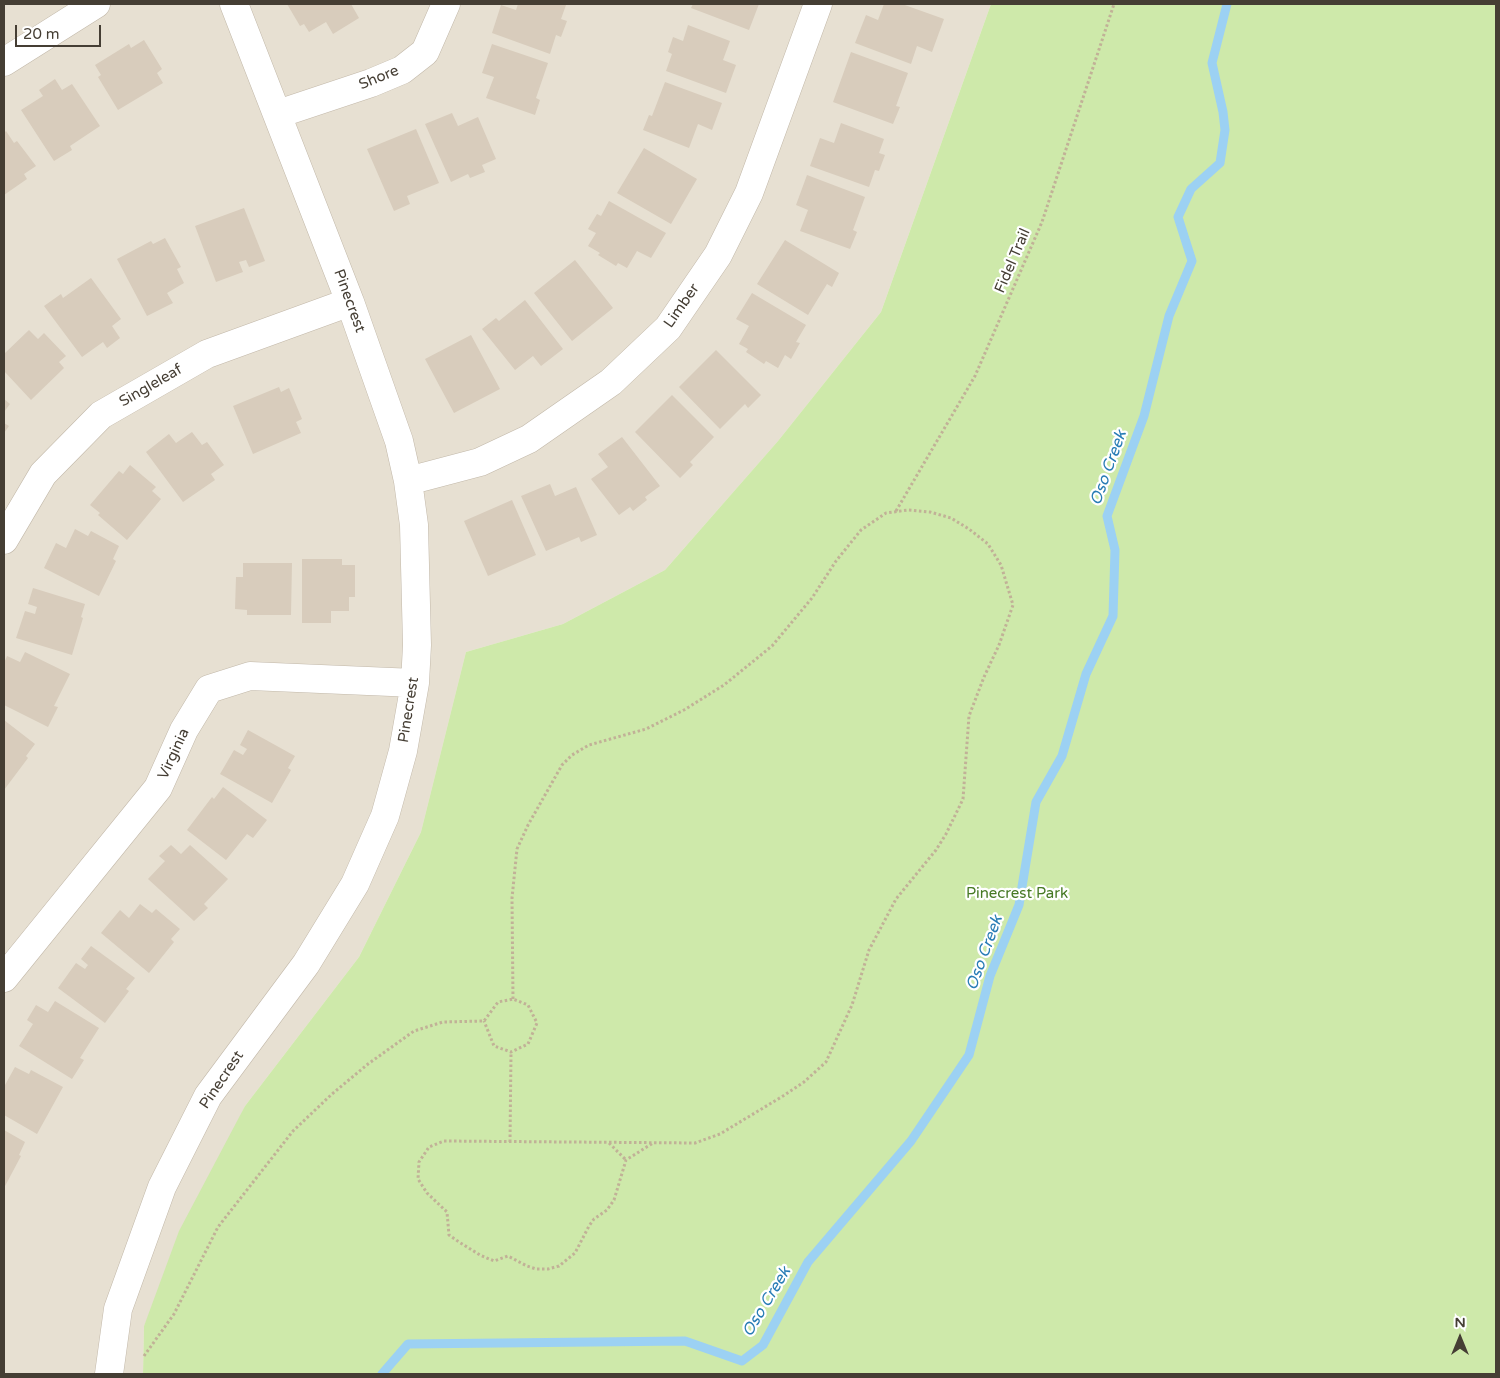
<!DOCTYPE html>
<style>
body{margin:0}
#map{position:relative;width:1500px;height:1378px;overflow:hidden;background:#f3eee4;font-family:"Varela Round",sans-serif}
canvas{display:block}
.frame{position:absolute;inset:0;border:5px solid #453e34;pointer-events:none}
.north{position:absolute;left:1435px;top:1313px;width:50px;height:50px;-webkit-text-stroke:4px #fff;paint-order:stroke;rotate:0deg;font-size:14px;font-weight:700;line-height:20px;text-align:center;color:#453e34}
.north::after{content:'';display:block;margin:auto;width:18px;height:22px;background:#453e34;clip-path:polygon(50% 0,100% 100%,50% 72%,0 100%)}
.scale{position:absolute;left:15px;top:25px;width:86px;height:22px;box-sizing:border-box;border:2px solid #453e34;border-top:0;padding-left:6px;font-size:15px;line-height:18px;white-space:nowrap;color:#453e34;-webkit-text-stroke:4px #fff;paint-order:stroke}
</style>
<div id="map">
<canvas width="1500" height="1378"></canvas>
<div class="frame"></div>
<div class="north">N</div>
<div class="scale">20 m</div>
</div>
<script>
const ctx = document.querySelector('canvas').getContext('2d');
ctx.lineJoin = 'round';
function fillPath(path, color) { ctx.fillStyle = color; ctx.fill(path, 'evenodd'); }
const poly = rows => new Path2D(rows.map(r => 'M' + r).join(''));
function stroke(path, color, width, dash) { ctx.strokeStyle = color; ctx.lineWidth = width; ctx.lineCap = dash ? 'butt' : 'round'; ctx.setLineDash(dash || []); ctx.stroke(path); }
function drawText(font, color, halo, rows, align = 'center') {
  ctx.font = font + ' "Varela Round",sans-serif'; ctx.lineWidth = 4.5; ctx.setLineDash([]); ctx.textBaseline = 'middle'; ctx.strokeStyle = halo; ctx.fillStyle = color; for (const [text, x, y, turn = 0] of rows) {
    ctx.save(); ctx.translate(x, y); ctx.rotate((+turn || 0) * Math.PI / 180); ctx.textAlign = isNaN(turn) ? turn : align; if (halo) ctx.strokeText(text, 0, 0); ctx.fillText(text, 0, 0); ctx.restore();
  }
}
fillPath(poly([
 [4,4,991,4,881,312,778,441,665,570,563,624,466,652,421,832,359,957,245,1106,144,1326,143,1374,4,1374]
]), '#e7e0d2');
fillPath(poly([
 [991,4,1496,4,1496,1374,143,1374,144,1326,179,1231,245,1106,359,957,421,832,466,652,563,624,665,570,778,441,881,312]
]), '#cee9aa');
stroke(poly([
 [382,1374,408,1344,685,1341,742,1361,763,1345,808,1262,911,1141,969,1055,990,976,1019,905,1036,802,1062,756,1086,674,1113,616,1115,550,1107,516,1144,416,1169,316,1192,261,1178,217,1191,189,1220,163,1225,130,1223,112,1212,63,1227,4]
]), '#9cd1f3', 9);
fillPath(poly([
 [287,4,351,4,359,18,333,34,326,22,309,32,304,24,300,26],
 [518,4,561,4,566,5,561,19,567,21,561,37,556,35,550,54,492,33,501,5,516,10],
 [693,4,759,4,749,30,691,8],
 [884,4,902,4,944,19,932,52,917,46,911,64,855,43,866,15,878,20],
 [688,25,730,41,723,60,736,65,726,93,666,71,672,54,668,52,673,37,683,41],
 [144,40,162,69,157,73,163,83,118,110,98,77,101,75,95,65,129,44,131,48],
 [492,44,548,63,536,98,540,100,535,115,486,98,494,77,482,73],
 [851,52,908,73,896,106,900,107,893,124,833,102],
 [55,79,62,90,72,84,100,126,70,146,72,150,54,161,21,110,43,96,39,90],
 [665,82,722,103,712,130,698,124,689,148,643,130,649,115,652,116],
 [452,113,458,126,478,117,496,159,482,165,485,172,470,178,468,174,451,182,425,124],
 [841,123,884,139,879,153,885,155,879,171,875,170,869,187,810,166,820,138,834,143],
 [416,129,439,183,407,196,410,204,394,211,367,149],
 [6,131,14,143,17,141,36,166,24,174,27,179,4,195,4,133],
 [644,148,697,179,671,224,617,193],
 [807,175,865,197,853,230,857,232,850,249,800,231,808,210,796,205],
 [609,201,666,233,651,258,637,251,627,268,618,263,616,266,598,255,600,253,588,246,596,233,588,229,597,214,601,216],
 [244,208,265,261,249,267,246,260,239,262,243,272,216,282,195,226],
 [165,238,181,267,177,269,184,283,167,293,173,303,147,316,117,259,151,241,153,244],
 [785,240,839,273,832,287,827,284,808,315,757,284],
 [575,260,613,308,572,341,534,293],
 [91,278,121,319,112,326,120,338,107,348,103,342,82,357,44,306,61,294,63,298],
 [752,293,806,325,796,342,800,343,791,359,785,355,778,368,766,361,764,364,746,352,748,349,739,344,749,326,736,319],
 [525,300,563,349,541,366,533,356,515,370,482,329,496,318,499,321],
 [29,330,38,339,44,333,66,356,59,362,64,368,31,400,4,371,4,354],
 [471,335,500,389,454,413,425,359],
 [716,350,761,395,748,408,745,404,720,429,679,387],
 [279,387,281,392,289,388,302,419,296,422,301,433,253,454,233,406],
 [672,395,714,437,690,462,693,465,680,478,635,432],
 [4,399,10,404,4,412],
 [4,423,9,426,4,433],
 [192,432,202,445,207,442,224,465,211,474,215,480,183,502,146,452,169,434,176,443],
 [622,437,660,486,645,497,647,500,633,511,630,507,619,515,591,479,608,467,598,454],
 [130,465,156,487,152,491,161,499,127,540,98,515,100,513,90,505,119,471,123,474],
 [550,484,555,496,576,487,597,535,581,542,579,537,546,551,521,496],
 [512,500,536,555,488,576,464,521],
 [75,529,88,536,91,531,119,546,113,559,116,561,99,596,44,568,56,543,66,548],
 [302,559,342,559,342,565,355,565,355,597,349,597,349,611,331,611,331,623,302,623],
 [243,563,292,563,291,615,247,615,247,610,235,609,236,577,243,577],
 [33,588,85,604,81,617,83,618,72,655,16,638,25,611,35,614,37,607,28,604],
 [25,652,70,674,54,706,58,707,48,727,4,705,4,663,7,656,20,662],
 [4,720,35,744,26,756,28,758,4,790],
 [248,730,295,756,288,768,291,770,272,803,220,774,234,750,243,755,247,749,240,745],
 [223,787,267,820,253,838,247,834,226,860,187,830,212,797,214,799],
 [171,845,181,854,190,845,228,879,204,904,208,908,194,921,148,879,165,861,159,856],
 [140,904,152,913,156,909,180,929,171,939,174,942,149,973,101,933,120,910,129,918],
 [91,946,135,978,126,989,129,991,105,1023,58,988,76,963,85,969,88,965,81,959],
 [55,1001,99,1028,80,1058,84,1060,72,1079,19,1046,33,1024,27,1020,36,1005,48,1012],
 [15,1067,29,1074,31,1070,63,1087,37,1134,4,1115,4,1084,5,1085],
 [4,1130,25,1142,19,1155,21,1156,4,1188]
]), '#d8ccbc');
const street = poly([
 [4,62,96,4],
 [278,114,371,83,402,70,425,52,446,4],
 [408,481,480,462,529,439,611,382,668,328,718,255,749,193,818,4],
 [4,540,43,474,101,415,207,354,350,302],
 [4,978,158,788,184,730,209,689,250,676,415,683],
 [109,1374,118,1309,162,1187,208,1096,306,964,355,884,385,816,403,751,415,683,417,645,414,525,408,481,399,441,350,302,234,4]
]);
stroke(street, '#c2b8a9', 29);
stroke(poly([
 [896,511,975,376,1042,222,1114,4],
 [513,999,512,898,517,849,528,825,562,765,572,755,589,745,646,729,684,710,724,685,772,646,812,598,836,561,861,530,886,513,908,510,930,512,951,518,969,529,988,544,1001,565,1013,605,999,645,984,677,969,716,963,799,946,834,936,850,896,899,869,950,852,1005,826,1062,804,1082,783,1096,720,1134,695,1143,444,1141,429,1147,419,1162,418,1179,427,1193,447,1212,449,1235,459,1242,480,1255,494,1261,508,1256,527,1266,536,1269,548,1269,559,1266,575,1253,589,1226,594,1219,607,1210,614,1200,626,1160,653,1143],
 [510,1142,511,1052],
 [609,1143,626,1160],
 [144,1356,174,1314,218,1227,293,1131,332,1094,368,1064,414,1031,443,1022,484,1021,498,1002,513,999,528,1005,537,1023,528,1044,511,1052,494,1046,484,1021]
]), '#c1b197', 3, [2.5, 2.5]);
stroke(street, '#fff', 28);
drawText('15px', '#453e34', '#fff', [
 ["Shore",379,78,-22],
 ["Fidel Trail",1013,261,-67],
 ["Pinecrest",349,301,70],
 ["Limber",682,306,-55],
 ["Singleleaf",151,386,-30],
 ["Pinecrest",409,710,-81],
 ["Virginia",174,754,-65],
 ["Pinecrest",222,1080,-56]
]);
drawText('15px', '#467924', '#fff', [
 ["Pinecrest Park",1017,894]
]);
drawText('italic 16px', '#287cb5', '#fff', [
 ["Oso Creek",1109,468,-70],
 ["Oso Creek",985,953,-70],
 ["Oso Creek",767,1302,-59]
]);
</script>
